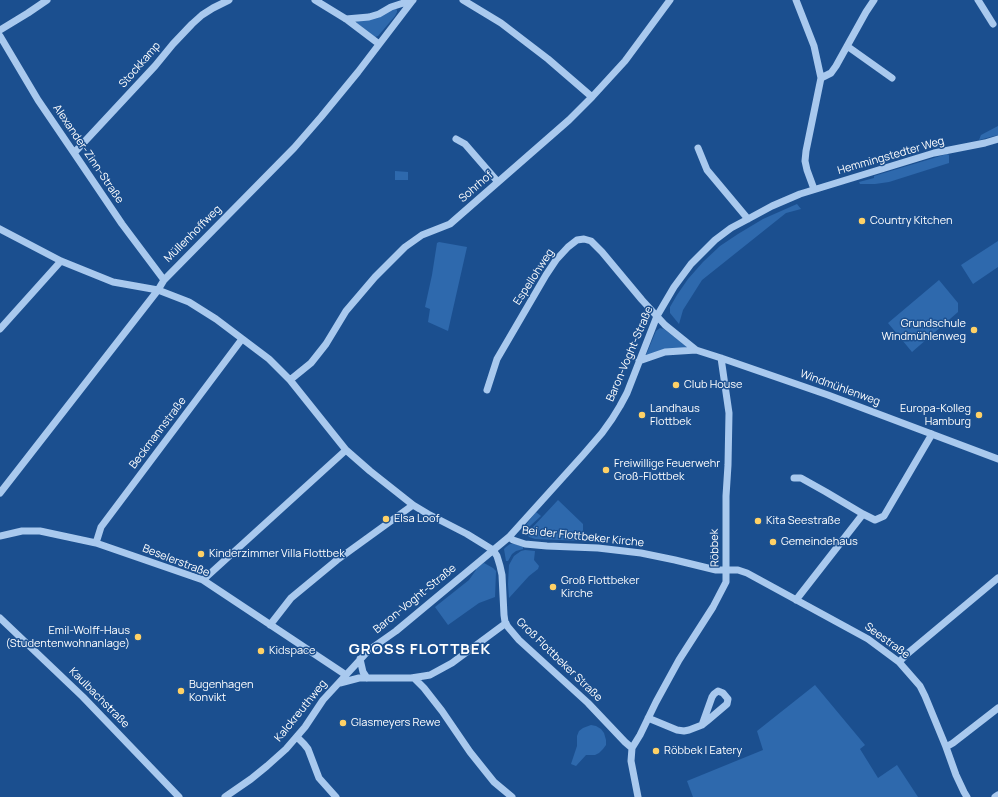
<!DOCTYPE html>
<meta charset="utf-8">
<style>
body{margin:0}
canvas{display:block;background:#1b4f8f}
</style>
<canvas width="998" height="797"></canvas>
<script>
const ctx = document.querySelector('canvas').getContext('2d');
ctx.lineJoin = 'round';
function fillPath(path, color) { ctx.fillStyle = color; ctx.fill(path, 'evenodd'); }
const poly = rows => new Path2D(rows.map(r => 'M' + r).join(''));
function stroke(path, color, width, dash) { ctx.strokeStyle = color; ctx.lineWidth = width; ctx.lineCap = dash ? 'butt' : 'round'; ctx.setLineDash(dash || []); ctx.stroke(path); }
function drawText(font, color, halo, rows, align = 'center') {
  ctx.font = font + ' Manrope,sans-serif'; ctx.lineWidth = 3; ctx.setLineDash([]); ctx.textBaseline = 'middle'; ctx.strokeStyle = halo; ctx.fillStyle = color; for (const [text, x, y, turn = 0] of rows) {
    ctx.save(); ctx.translate(x, y); ctx.rotate((+turn || 0) * Math.PI / 180); ctx.textAlign = isNaN(turn) ? turn : align; if (halo) ctx.strokeText(text, 0, 0); ctx.fillText(text, 0, 0); ctx.restore();
  }
}
fillPath(poly([
 [395,8,397,10,397,12,395,16,378,36,375,37,357,23,356,22,358,21],
 [998,126,998,135,979,140,981,135],
 [947,154,949,155,949,163,889,182,875,184,860,184,859,182,874,178,874,176],
 [395,171,408,172,408,180,395,180],
 [797,204,801,209,786,213,702,280,683,310,679,324,670,313,670,307,677,295,688,279,703,262,720,246,738,234,763,219],
 [998,241,998,267,973,284,961,265],
 [439,242,467,247,448,331,428,322,430,309,425,307,432,275,437,243],
 [939,280,958,303,958,312,912,352,888,323],
 [660,328,664,329,687,347,646,355,656,331],
 [558,500,583,524,583,541,535,539,529,537,528,535,532,528],
 [536,512,541,516,530,526,527,531,523,531,528,522],
 [510,544,515,544,523,547,523,549,516,551,512,554,508,561,506,561,504,549,506,547],
 [525,550,535,551,534,560,539,566,538,569,529,576,509,598,508,584,509,565,514,556,521,551],
 [484,563,493,568,496,571,495,597,479,603,448,625,435,607,469,580,476,570,476,568],
 [815,685,865,745,860,749,878,778,897,765,918,797,693,797,687,781,763,750,757,731],
 [591,725,596,726,601,729,604,733,606,740,606,745,603,749,599,753,595,755,586,755,576,766,571,764,577,746,577,736,579,731,583,728]
]), '#2e69ad');
stroke(poly([
 [315,0,346,19,379,44],
 [463,0,501,23,548,59,592,97],
 [796,0,814,46,821,78,806,151,805,161,807,170,814,189],
 [978,0,993,24],
 [346,19,369,17,379,14,391,7,413,0],
 [0,30,28,13,47,0],
 [0,36,38,100,74,153,122,224,164,280],
 [847,46,892,78],
 [821,78,831,73,836,66,866,12,874,0],
 [456,139,465,144,498,182],
 [698,148,707,170,748,219],
 [74,153,155,66,173,44,192,24,202,15,213,8,229,0],
 [0,229,61,261,113,282,158,290,189,302,216,319,269,359,290,380,346,450,370,471,413,505,428,514,467,534,493,550,497,556,500,566,502,575,504,615,505,622,508,627,519,640,588,703,625,742,632,748],
 [0,329,61,261],
 [639,361,665,352,696,350],
 [290,380,311,363,326,344,346,311,375,277,405,247,422,235,450,224,569,120,592,97,625,61,670,0],
 [487,390,497,359,546,275,556,260,568,247,577,240,584,239,591,241,602,252,642,300,665,325,696,350,721,358,828,395,998,459],
 [794,478,801,478,826,492,863,514],
 [0,493,158,290,164,280,294,148,321,117,358,72,413,0],
 [0,536,22,531,40,531,96,543,203,580,337,669,346,675],
 [509,537,513,540,525,544,547,546,598,548,641,553,675,560,716,570,738,570,747,573,868,639,899,662,920,686,925,696,946,747,956,775,964,792,967,797],
 [96,543,101,527,242,339],
 [203,580,346,450],
 [796,600,863,514,875,520,884,516,932,434],
 [0,618,83,697,179,797],
 [270,625,291,598,337,560,413,505],
 [360,659,363,672,367,678],
 [899,662,907,654,998,578],
 [414,678,424,688,442,711,470,752,494,782,512,797],
 [340,683,359,678,411,678,424,676,430,675,452,663,506,623],
 [648,718,677,730,684,731,689,730,702,725,707,721,727,704,728,699,723,693,718,691,714,694,712,697,702,725],
 [297,737,304,744,308,749,319,778,336,797],
 [946,747,953,743,998,708],
 [225,797,251,779,267,766,286,749,305,727,323,700,369,650,396,631,509,537,583,455,602,433,612,419,620,406,627,393,657,316,674,287,691,264,715,240,731,228,748,219,772,206,800,194,934,153,985,143,998,139],
 [638,797,631,761,632,748,640,735,656,702,679,660,713,607,726,582,726,496,728,465,729,413,721,358],
 [995,797,998,795]
]), '#a9c9ee', 7);
for (const [x, y, r, color] of [
 [862,221,4,"#ffd166"],
 [974,330,4,"#ffd166"],
 [676,385,4,"#ffd166"],
 [642,415,4,"#ffd166"],
 [979,415,4,"#ffd166"],
 [606,470,4,"#ffd166"],
 [386,519,4,"#ffd166"],
 [758,521,4,"#ffd166"],
 [773,542,4,"#ffd166"],
 [201,554,4,"#ffd166"],
 [553,587,4,"#ffd166"],
 [138,637,4,"#ffd166"],
 [261,651,4,"#ffd166"],
 [181,691,4,"#ffd166"],
 [343,723,4,"#ffd166"],
 [656,751,4,"#ffd166"]
]) { const dot = new Path2D(); dot.arc(x, y, r, 0, 2 * Math.PI); ctx.fillStyle = color; ctx.fill(dot); stroke(dot, '#1b4f8f', 1.5); }
drawText('11px', '#fff', '#1b4f8f', [
 ["Stockkamp",140,65,-49],
 ["Alexander-Zinn-Straße",88,154,56],
 ["Hemmingstedter Weg",891,156,-16],
 ["Sohrhof",476,187,-41],
 ["Müllenhoffweg",193,234,-45],
 ["Espellohweg",534,277,-57],
 ["Baron-Voght-Straße",630,354,-67],
 ["Windmühlenweg",840,388,20],
 ["Beckmannstraße",158,433,-53],
 ["Bei der Flottbeker Kirche",583,537,6],
 ["Röbbek",715,548,-91],
 ["Beselerstraße",176,561,21],
 ["Baron-Voght-Straße",415,599,-39],
 ["Seestraße",887,641,36],
 ["Groß Flottbeker Straße",559,660,44],
 ["Kaulbachstraße",99,698,45],
 ["Kalckreuthweg",301,711,-51]
]);
drawText('11px', '#fff', '#1b4f8f', [
 ["Country Kitchen",870,221],
 ["Grundschule",966,324,"right"],
 ["Windmühlenweg",966,337,"right"],
 ["Club House",684,385],
 ["Landhaus",650,409],
 ["Flottbek",650,422],
 ["Europa-Kolleg",971,409,"right"],
 ["Hamburg",971,422,"right"],
 ["Freiwillige Feuerwehr",614,464],
 ["Groß-Flottbek",614,477],
 ["Elsa Loof",394,519],
 ["Kita Seestraße",766,521],
 ["Gemeindehaus",781,542],
 ["Kinderzimmer Villa Flottbek",209,554],
 ["Groß Flottbeker",561,581],
 ["Kirche",561,594],
 ["Emil-Wolff-Haus",130,631,"right"],
 ["(Studentenwohnanlage)",130,644,"right"],
 ["Kidspace",269,651],
 ["Bugenhagen",189,685],
 ["Konvikt",189,698],
 ["Glasmeyers Rewe",351,723],
 ["Röbbek | Eatery",664,751]
], 'left');
ctx.letterSpacing = '1px';
drawText('bold 15px', '#fff', '#1b4f8f', [
 ["GROSS FLOTTBEK",420,650]
]);
ctx.letterSpacing = '0px';
</script>
